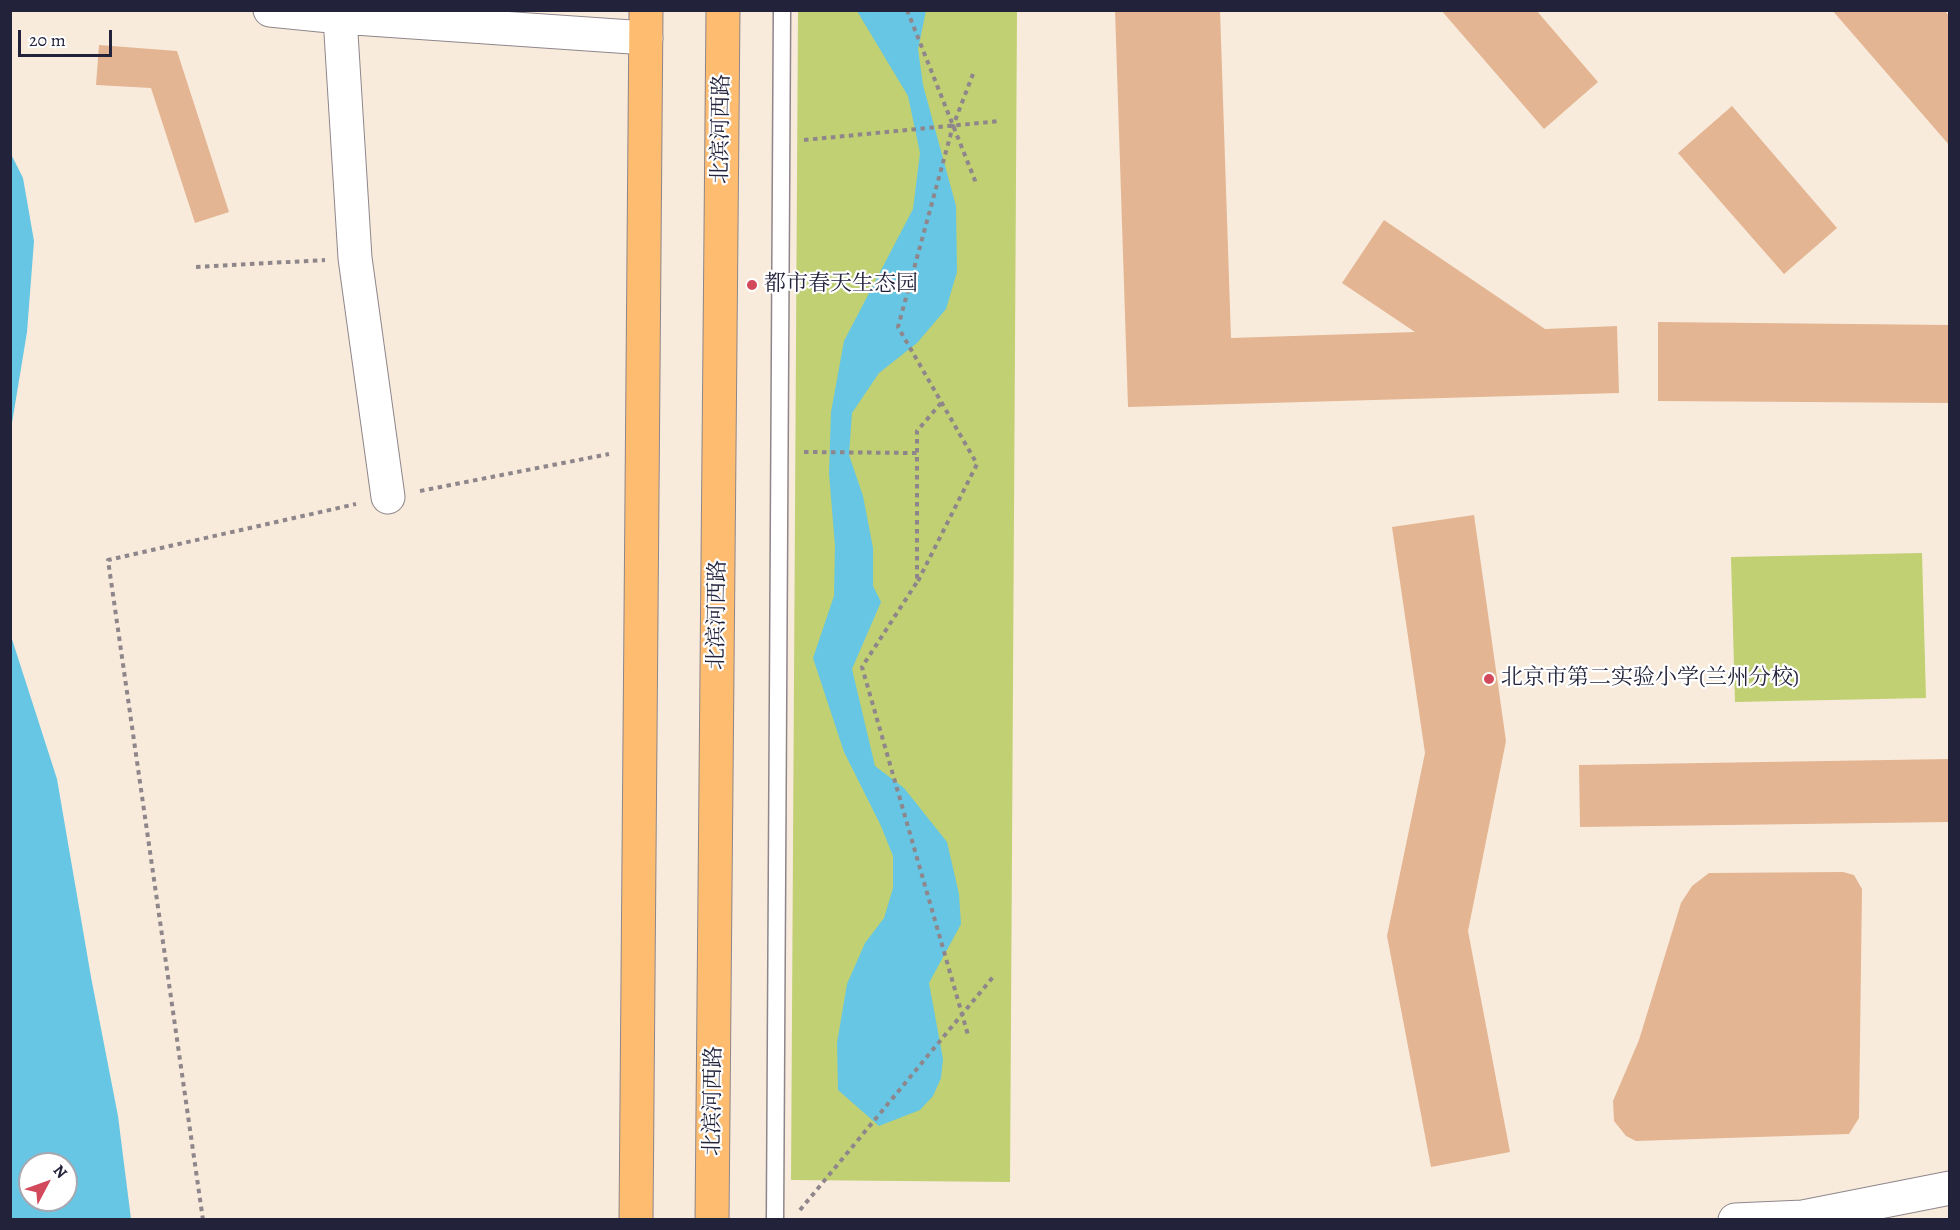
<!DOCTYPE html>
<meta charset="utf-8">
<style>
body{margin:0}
#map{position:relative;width:1960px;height:1230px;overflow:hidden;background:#f9ebdb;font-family:Alegreya,serif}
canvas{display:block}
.frame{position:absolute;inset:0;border:12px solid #22223b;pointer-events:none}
.north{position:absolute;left:18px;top:1152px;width:60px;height:60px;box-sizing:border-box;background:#fff;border:2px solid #a7a7b1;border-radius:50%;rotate:49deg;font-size:16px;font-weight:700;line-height:24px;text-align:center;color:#22223b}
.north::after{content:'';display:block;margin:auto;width:21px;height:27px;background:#d1495b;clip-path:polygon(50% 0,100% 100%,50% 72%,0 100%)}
.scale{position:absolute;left:18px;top:30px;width:94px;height:27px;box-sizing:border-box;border:3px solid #22223b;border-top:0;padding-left:8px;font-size:18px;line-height:21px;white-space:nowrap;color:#22223b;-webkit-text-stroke:4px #fff;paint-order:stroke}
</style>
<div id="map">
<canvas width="1960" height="1230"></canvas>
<div class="frame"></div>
<div class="north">N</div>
<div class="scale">20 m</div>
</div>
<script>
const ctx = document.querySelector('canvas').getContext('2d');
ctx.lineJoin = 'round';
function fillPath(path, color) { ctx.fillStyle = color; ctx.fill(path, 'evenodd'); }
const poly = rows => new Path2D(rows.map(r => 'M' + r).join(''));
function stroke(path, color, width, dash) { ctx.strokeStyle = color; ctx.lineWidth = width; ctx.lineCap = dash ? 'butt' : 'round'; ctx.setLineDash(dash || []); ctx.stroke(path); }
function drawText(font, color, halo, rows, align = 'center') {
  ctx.font = font + ' Alegreya,"Noto Serif SC",serif'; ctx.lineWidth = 4.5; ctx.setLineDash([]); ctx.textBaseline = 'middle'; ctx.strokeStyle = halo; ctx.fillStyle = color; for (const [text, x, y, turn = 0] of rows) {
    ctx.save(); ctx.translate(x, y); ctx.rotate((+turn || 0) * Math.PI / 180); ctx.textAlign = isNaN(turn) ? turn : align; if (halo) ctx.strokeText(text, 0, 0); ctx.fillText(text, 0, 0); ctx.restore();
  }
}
fillPath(poly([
 [798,11,1017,11,1010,1182,791,1180],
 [1922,553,1926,698,1735,702,1731,557]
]), '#c0d073');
fillPath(poly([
 [857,11,926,11,918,49,923,85,956,206,957,272,946,309,917,343,879,373,852,413,849,455,863,496,873,548,873,586,881,602,852,669,875,766,904,788,947,842,959,894,961,924,929,983,943,1059,941,1078,933,1096,920,1110,879,1126,838,1090,837,1043,847,984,865,943,884,918,893,888,893,856,881,826,844,752,813,658,834,596,835,546,829,473,831,412,844,341,913,209,920,153,908,96],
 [11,154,23,178,34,241,27,332,11,429],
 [10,633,57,779,91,977,118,1116,131,1219,11,1219],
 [30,1164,66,1164,66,1200,30,1200]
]), '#66c6e4');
fillPath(poly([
 [1115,10,1220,10,1231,338,1415,332,1342,283,1384,220,1545,329,1617,326,1619,393,1128,407],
 [1441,10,1536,10,1598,82,1544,129],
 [1832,10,1944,10,1950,17,1950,146],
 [99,45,177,51,229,212,195,223,151,88,96,85],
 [1732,106,1837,228,1784,274,1678,153],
 [1658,322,1950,325,1950,403,1658,401],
 [1474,515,1506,741,1468,931,1510,1152,1431,1167,1387,936,1425,753,1392,527],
 [1950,759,1950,822,1580,827,1579,765],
 [1843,872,1854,875,1862,889,1859,1118,1849,1134,1636,1141,1626,1136,1614,1121,1613,1101,1639,1040,1681,903,1692,886,1709,873]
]), '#e3b593');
const lane = poly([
 [775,1220,782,10]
]);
const street = poly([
 [270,10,340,17],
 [388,497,355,258,340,17,646,38],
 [1735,1220,1803,1217,1950,1188]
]);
const primary = poly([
 [636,1220,646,10],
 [712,1220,723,10]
]);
stroke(lane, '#8e868b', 19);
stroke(street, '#8e868b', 35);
stroke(primary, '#8e868b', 35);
stroke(poly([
 [907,10,976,183],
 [804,140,1000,121],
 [196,267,325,260],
 [941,403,917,431,917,582,862,667,968,1035],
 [804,452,917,453],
 [420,491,609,454],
 [918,581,977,464,898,327,953,126,973,74],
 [800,1210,993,977],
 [203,1220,108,560,356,504]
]), '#8e868b', 4, [4.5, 4.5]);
stroke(lane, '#fff', 16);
stroke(street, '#fff', 33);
stroke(primary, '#fdbc6f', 33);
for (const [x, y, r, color] of [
 [752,285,6,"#d1495b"],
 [1489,679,6,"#d1495b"]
]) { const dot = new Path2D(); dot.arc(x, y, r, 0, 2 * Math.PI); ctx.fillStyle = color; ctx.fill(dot); stroke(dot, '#fff', 2); }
drawText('22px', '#22223b', '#fff', [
 ["北滨河西路",722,129,-89],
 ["北滨河西路",718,615,-89],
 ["北滨河西路",714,1101,-89]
]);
drawText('22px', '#22223b', '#fff', [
 ["都市春天生态园",764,285],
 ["北京市第二实验小学(兰州分校)",1501,679]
], 'left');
</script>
